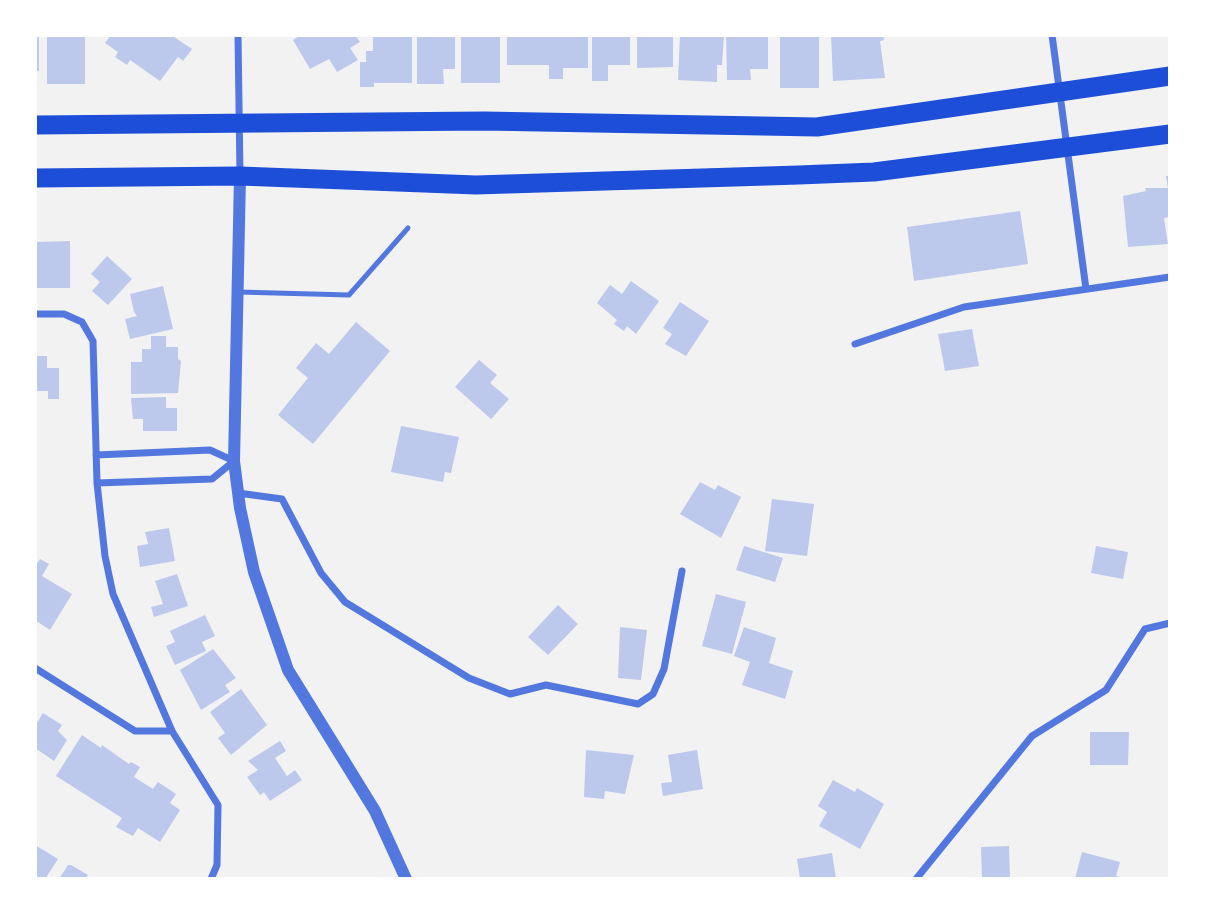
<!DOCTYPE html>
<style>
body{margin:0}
#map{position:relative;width:1205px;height:914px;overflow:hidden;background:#f2f2f2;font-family:Overpass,sans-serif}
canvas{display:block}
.frame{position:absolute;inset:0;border:37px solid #fff;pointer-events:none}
</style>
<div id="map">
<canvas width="1205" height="914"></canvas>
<div class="frame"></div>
</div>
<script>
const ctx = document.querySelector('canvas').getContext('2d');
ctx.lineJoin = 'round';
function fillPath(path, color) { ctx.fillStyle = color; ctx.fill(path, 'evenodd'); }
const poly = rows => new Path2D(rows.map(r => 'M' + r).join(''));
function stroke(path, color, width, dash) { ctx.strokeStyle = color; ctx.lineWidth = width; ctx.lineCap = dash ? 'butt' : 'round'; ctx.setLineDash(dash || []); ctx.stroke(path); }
fillPath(poly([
 [35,35,39,35,39,71,35,71],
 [47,35,85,35,85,84,47,84],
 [111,35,171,35,192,49,183,61,178,57,160,81,130,60,127,65,115,57,118,52,105,43],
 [301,35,355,35,360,42,350,48,358,60,337,72,329,59,310,69,293,40],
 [373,35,412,35,412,83,374,83,374,87,360,87,360,62,366,62,366,51,373,51],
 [417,35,455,35,455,69,443,69,444,84,417,84],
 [461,35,500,35,500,83,461,83],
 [507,35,588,35,588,68,563,68,563,79,549,79,549,65,507,65],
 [592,35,630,35,630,65,608,65,608,81,592,81],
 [637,35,673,35,673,67,637,68],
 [680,35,724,35,722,65,717,65,717,82,678,80],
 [726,35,768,35,768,69,750,69,751,80,727,80],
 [780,35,819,35,819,88,780,88],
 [831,35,883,35,884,40,880,41,885,78,833,81],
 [1166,176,1170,176,1170,217,1164,218,1168,244,1128,247,1123,196,1146,191,1145,188,1168,188],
 [1020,211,1028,264,914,281,907,227],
 [70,241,70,288,35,288,35,242],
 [107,256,132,279,108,305,92,291,100,282,91,274],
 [631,281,659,301,636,334,627,326,624,331,614,324,617,320,597,303,610,285,622,294],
 [163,286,173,329,130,339,125,319,137,316,134,312,130,294],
 [680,302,709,321,686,356,665,344,672,334,663,328],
 [356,322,390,351,313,444,278,415,308,378,296,368,316,343,329,354],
 [972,329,979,366,945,371,938,334],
 [151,336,166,336,166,347,178,347,178,359,181,361,178,393,131,394,131,362,142,362,142,349,151,349],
 [35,356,47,356,47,368,59,368,59,399,48,399,48,391,35,391],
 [479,360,497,375,490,383,509,399,491,419,455,387],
 [166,397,166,408,177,408,177,431,143,431,143,419,133,419,131,398],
 [401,426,459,437,451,473,445,472,443,482,391,472],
 [700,482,715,490,718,485,741,497,721,538,680,514],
 [772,499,814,504,807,556,765,551],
 [169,528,175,561,140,567,137,546,148,544,145,532],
 [744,546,783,558,775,582,736,570],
 [1096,546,1128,552,1123,579,1091,573],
 [40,559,49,564,42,576,72,594,50,630,35,620,35,567],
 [177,574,188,606,154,617,151,607,163,604,155,581],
 [716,594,746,602,732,654,702,646],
 [558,605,578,624,548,655,528,637],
 [205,615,215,636,202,642,206,651,175,665,166,646,175,642,170,631],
 [620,627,647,630,641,680,618,678],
 [744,627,776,638,769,663,793,671,785,699,742,685,750,662,734,656],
 [213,649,236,678,225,685,230,692,201,710,180,670],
 [241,689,267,725,231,755,218,738,225,733,210,712],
 [43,713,62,725,58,731,67,740,54,761,35,748,35,726],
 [1090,732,1129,732,1128,765,1090,765],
 [82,735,101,748,102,745,129,764,131,762,140,767,134,777,153,789,158,782,176,794,170,803,180,810,160,842,138,828,133,836,116,827,122,818,56,776],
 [280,741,286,751,275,758,287,776,295,770,302,780,270,801,264,792,260,795,247,777,258,770,248,761],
 [586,750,634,755,625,794,605,791,604,799,584,797],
 [697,750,703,789,663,796,661,783,672,782,668,755],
 [833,780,855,792,857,788,884,804,860,849,819,826,827,812,818,806],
 [35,845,58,859,45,879,35,879],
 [1009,846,1010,879,982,879,981,847],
 [1082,852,1120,862,1116,876,1125,879,1075,879],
 [832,853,836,879,800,879,797,859],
 [68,865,71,865,88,875,85,879,59,879]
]), '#bdc9ec');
stroke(poly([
 [238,292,349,295,408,228]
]), '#5277de', 5);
stroke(poly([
 [238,35,240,174],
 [1052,35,1086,289],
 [35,314,64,314,82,322,93,341,97,483,105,556,113,594,172,731,218,805,217,865,211,879],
 [855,344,964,307,1170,277],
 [96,455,210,450,234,461,212,479,97,483],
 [238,493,282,499,321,573,345,602,469,678,510,694,546,685,638,704,653,694,664,669,682,571],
 [35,668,135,731,172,731],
 [916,879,1032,736,1106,690,1145,629,1170,623]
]), '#5277de', 7);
stroke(poly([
 [240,176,234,461,240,508,254,572,288,670,375,811,406,879]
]), '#5277de', 12);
stroke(poly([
 [35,125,484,121,817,127,1170,76],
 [35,178,240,176,476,185,799,175,874,172,1170,134]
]), '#1d4ed8', 19);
</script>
